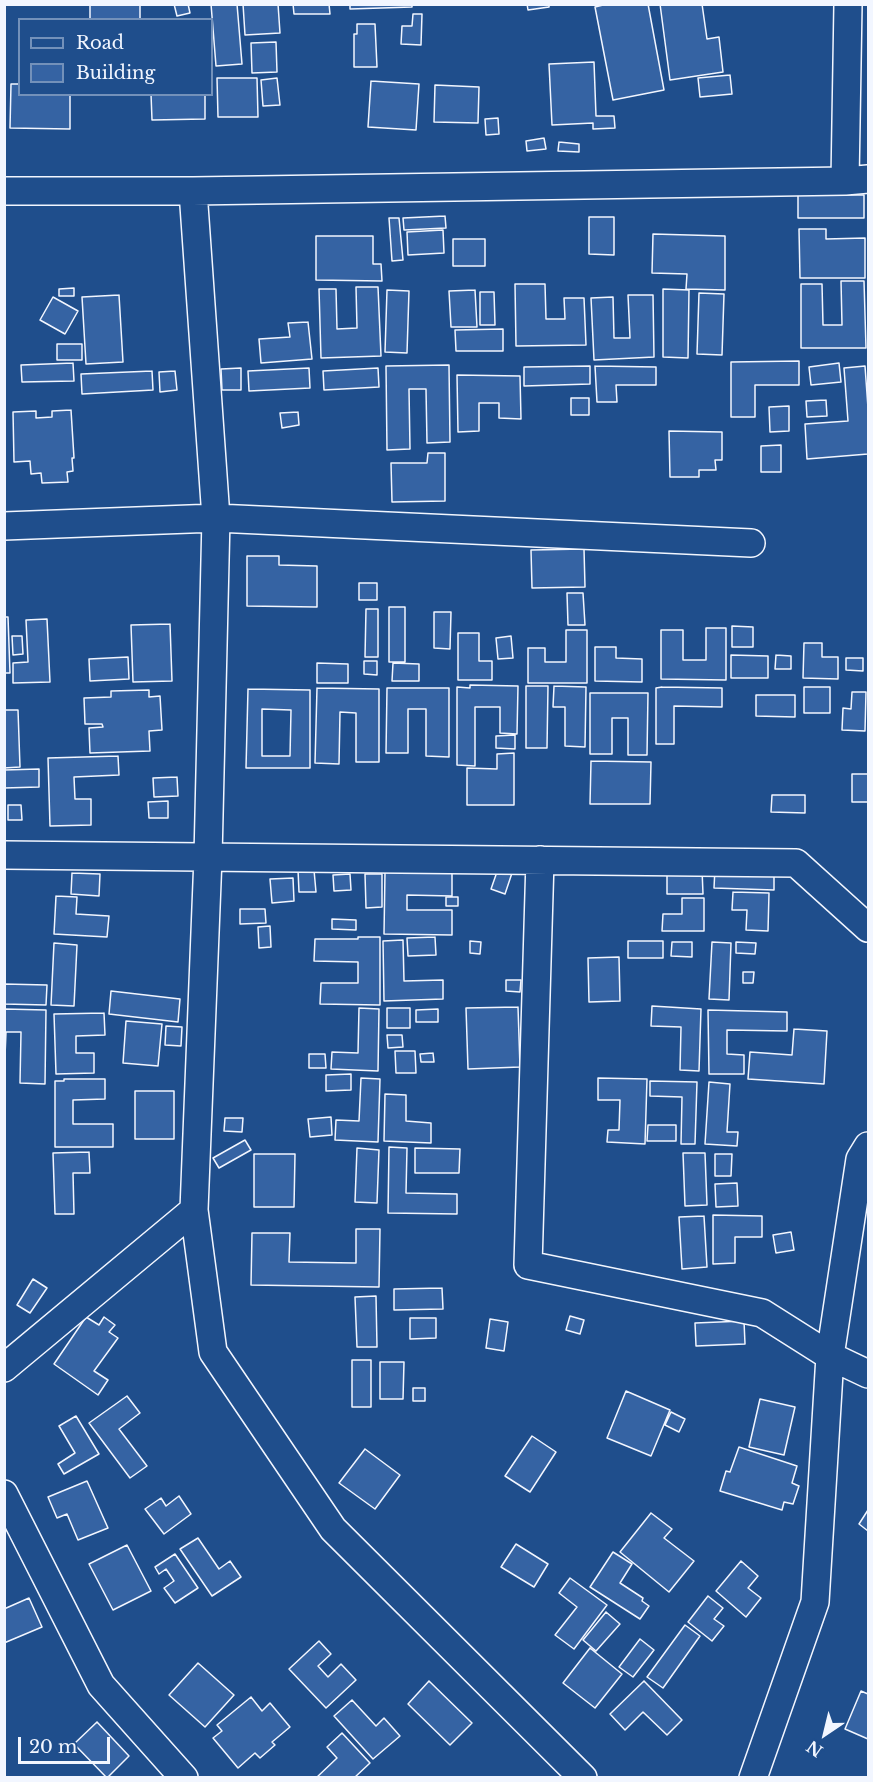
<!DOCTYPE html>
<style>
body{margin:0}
#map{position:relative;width:873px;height:1782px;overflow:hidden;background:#1f4e8c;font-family:"Libre Baskerville",serif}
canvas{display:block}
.frame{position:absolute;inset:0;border:6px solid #f2f6ff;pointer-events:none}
.legend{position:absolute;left:18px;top:18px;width:195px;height:78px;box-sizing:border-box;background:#1f4e8c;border:2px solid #7391ba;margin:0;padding:8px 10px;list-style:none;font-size:18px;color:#f2f6ff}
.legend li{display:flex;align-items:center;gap:12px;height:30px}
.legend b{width:30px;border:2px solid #7391ba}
.north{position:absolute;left:795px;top:1704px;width:60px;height:60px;-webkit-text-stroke:4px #1f4e8c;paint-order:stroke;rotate:215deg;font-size:16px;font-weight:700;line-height:24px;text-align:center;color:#f2f6ff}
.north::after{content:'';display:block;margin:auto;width:21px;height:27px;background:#f2f6ff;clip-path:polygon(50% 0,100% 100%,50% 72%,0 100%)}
.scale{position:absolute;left:18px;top:1737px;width:92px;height:27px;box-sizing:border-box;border:3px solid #f2f6ff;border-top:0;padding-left:8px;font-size:18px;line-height:21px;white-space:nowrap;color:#f2f6ff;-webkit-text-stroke:4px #1f4e8c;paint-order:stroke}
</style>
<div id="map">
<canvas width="873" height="1782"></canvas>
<div class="frame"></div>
<ul class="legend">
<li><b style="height:8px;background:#1f4e8c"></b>Road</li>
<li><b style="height:16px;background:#3563a3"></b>Building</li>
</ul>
<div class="north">N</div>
<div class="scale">20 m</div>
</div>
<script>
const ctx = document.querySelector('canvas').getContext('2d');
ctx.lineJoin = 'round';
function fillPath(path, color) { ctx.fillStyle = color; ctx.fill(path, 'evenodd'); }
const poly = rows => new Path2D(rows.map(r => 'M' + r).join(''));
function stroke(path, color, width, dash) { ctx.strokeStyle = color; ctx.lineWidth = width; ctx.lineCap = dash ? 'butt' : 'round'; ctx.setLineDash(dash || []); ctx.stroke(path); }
const building = poly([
 [90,4,140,4,140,20,90,20,90,4],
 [174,4,188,4,190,13,177,16,174,4],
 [211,4,237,4,242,64,216,66,211,4],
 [243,4,278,4,280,33,245,35,243,4],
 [293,4,329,4,330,14,294,14,293,4],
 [350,4,412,4,412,7,350,9,350,4],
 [527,4,549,4,549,7,528,10,527,4],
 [607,4,648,4,664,90,613,100,595,7,607,4],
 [660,4,702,4,707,39,719,37,723,72,670,80,660,4],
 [413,14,422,14,421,45,401,44,402,26,412,26,413,14],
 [357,24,375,24,377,67,354,67,354,34,357,34,357,24],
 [276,42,277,72,252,73,251,43,276,42],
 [594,62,596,116,614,116,615,128,593,129,593,123,552,125,549,64,594,62],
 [730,75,732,94,700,97,698,78,730,75],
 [217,78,257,78,258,117,218,117,217,78],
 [277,78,280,105,263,106,261,80,277,78],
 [371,81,419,84,416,130,368,127,371,81],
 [11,84,20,84,20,94,70,94,70,129,10,128,11,84],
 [435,85,479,87,478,123,434,122,435,85],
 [151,94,205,94,205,119,152,120,151,94],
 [498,118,499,134,486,135,485,119,498,118],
 [544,138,546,149,527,151,526,141,544,138],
 [559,142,579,144,579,152,558,151,559,142],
 [798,195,864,195,864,218,798,218,798,195],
 [445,216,446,228,404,230,403,218,445,216],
 [589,217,614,217,614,255,589,254,589,217],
 [389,218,399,218,403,260,392,261,389,218],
 [799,229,826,229,826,239,865,238,865,278,800,278,799,229],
 [443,230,444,253,408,255,407,232,443,230],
 [653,234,725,236,725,290,686,289,687,274,652,273,653,234],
 [316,236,373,236,373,264,381,264,382,281,316,280,316,236],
 [453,239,485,239,485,266,453,266,453,239],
 [841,281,864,281,866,348,801,348,801,284,822,284,823,325,842,325,841,281],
 [515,284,545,284,546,319,565,319,564,298,584,298,586,345,516,346,515,284],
 [356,287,378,287,381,356,321,358,319,289,336,289,337,329,357,328,356,287],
 [74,288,74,296,59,296,59,289,74,288],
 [663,289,689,290,688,358,663,357,663,289],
 [387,290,409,291,407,353,385,352,387,290],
 [475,290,477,327,451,327,449,291,475,290],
 [480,292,494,292,495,325,480,325,480,292],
 [699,293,724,294,722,355,697,354,699,293],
 [119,295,123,362,86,364,82,297,119,295],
 [628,295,653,295,654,357,594,360,591,298,613,297,614,338,630,338,628,295],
 [53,297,78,311,65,334,40,320,53,297],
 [308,322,312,359,261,363,259,339,290,337,288,323,308,322],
 [503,329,503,351,456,351,455,330,503,329],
 [57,344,82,344,82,360,57,360,57,344],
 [799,361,799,385,755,385,755,417,731,417,731,362,799,361],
 [73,363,74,381,22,382,21,365,73,363],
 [839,363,841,382,811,385,809,367,839,363],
 [449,365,450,442,427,443,426,389,409,389,410,449,387,450,386,366,449,365],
 [590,366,590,384,524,386,524,367,590,366],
 [595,366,656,367,656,385,616,385,617,402,597,402,595,366],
 [865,366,868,408,868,454,807,459,805,424,848,421,844,368,865,366],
 [241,368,241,390,222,390,221,369,241,368],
 [309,368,310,388,249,391,248,371,309,368],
 [378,368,379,387,324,390,323,371,378,368],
 [152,371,153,390,82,394,81,374,152,371],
 [175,371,177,390,160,392,159,372,175,371],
 [457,375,520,376,521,419,499,418,499,403,479,403,479,431,458,432,457,375],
 [571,398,589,398,589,415,571,415,571,398],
 [826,400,827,416,807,417,806,401,826,400],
 [789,406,789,431,770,432,769,407,789,406],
 [71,410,74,458,72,458,73,471,67,472,68,482,42,483,41,473,31,474,30,461,14,462,13,412,36,411,36,418,52,417,52,411,71,410],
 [298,412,299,425,282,428,280,413,298,412],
 [669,431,722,432,722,460,715,460,716,470,699,470,699,477,670,477,669,431],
 [781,445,781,472,761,472,761,446,781,445],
 [428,453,445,453,445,501,392,502,391,463,427,463,428,453],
 [584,549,585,587,532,588,531,550,584,549],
 [247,556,279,556,279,565,317,566,317,607,247,606,247,556],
 [359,583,377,583,377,600,359,600,359,583],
 [567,593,583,593,585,625,568,625,567,593],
 [389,607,405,607,405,662,389,662,389,607],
 [366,609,378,609,378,657,365,657,366,609],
 [434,612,451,612,450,649,434,648,434,612],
 [4,617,8,617,10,673,4,673,4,617],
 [47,619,50,682,13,683,13,663,28,662,26,620,47,619],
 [170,624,172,681,133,682,131,625,170,624],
 [732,626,753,627,753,647,732,647,732,626],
 [706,628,726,628,726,680,661,679,661,630,683,630,683,660,706,660,706,628],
 [566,630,587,630,587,683,528,683,528,648,545,648,545,662,566,662,566,630],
 [458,633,479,633,479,661,492,661,492,680,458,680,458,633],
 [12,636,22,636,23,654,13,655,12,636],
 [511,636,513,658,498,659,496,638,511,636],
 [804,643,822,643,822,657,838,657,838,679,803,678,804,643],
 [595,647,616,647,616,658,642,659,642,682,595,681,595,647],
 [731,655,768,656,768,678,731,678,731,655],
 [776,655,791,656,791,669,775,669,776,655],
 [128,657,129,679,90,681,89,659,128,657],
 [846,658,863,658,863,671,846,670,846,658],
 [364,661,377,661,377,675,364,674,364,661],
 [317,663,348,664,348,683,317,683,317,663],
 [393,663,419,664,419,681,392,681,393,663],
 [470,685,518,686,517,734,500,733,500,707,475,707,475,766,457,765,457,687,470,688,470,685],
 [526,686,548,686,547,748,526,748,526,686],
 [554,686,586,687,585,747,565,746,565,707,553,707,554,686],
 [662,687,722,688,722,707,674,706,674,744,656,744,656,688,662,687],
 [804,687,830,687,830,713,804,713,804,687],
 [317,688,379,689,379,762,356,762,356,713,340,712,339,764,315,763,317,688],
 [387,688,449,688,449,757,426,756,426,709,408,709,408,753,386,753,387,688],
 [248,689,310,690,310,768,246,768,248,689],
 [262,709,291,710,290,756,262,756,262,709],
 [149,690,149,697,160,696,162,730,149,731,150,751,90,753,89,728,103,727,102,724,85,724,84,698,111,697,111,691,149,690],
 [852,692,866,692,865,731,842,730,843,708,851,709,852,692],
 [590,693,648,693,647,755,628,755,628,718,612,718,612,754,590,754,590,693],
 [756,695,795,695,795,717,756,716,756,695],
 [4,710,18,710,20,767,4,768,4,710],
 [515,735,515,749,496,748,496,736,515,735],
 [514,753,514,805,467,805,467,768,497,769,497,754,514,753],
 [118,756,119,775,74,777,75,799,91,799,91,825,50,826,48,758,118,756],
 [591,761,651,762,650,804,590,804,591,761],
 [39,769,39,787,4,788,4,770,39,769],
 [852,774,868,774,868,802,852,802,852,774],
 [177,777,178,796,154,797,153,778,177,777],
 [772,795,805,795,805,813,771,812,772,795],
 [168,801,168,818,149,818,148,802,168,801],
 [8,805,21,805,22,820,8,820,8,805],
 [715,868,774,870,774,890,714,888,715,868],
 [498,869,512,873,505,894,491,889,498,869],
 [667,869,702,869,703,894,667,894,667,869],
 [298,870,314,870,316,892,299,892,298,870],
 [385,872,452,873,452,896,407,895,407,910,452,910,452,935,384,934,385,872],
 [72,873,100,874,99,896,71,894,72,873],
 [350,874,351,890,334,891,333,875,350,874],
 [365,874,382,874,382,907,366,908,365,874],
 [293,878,294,901,272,903,270,879,293,878],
 [733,892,769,893,768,931,746,930,747,910,732,910,733,892],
 [56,896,77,897,76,914,109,916,107,937,54,934,56,896],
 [446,897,458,897,458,906,446,906,446,897],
 [682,898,704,898,704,931,662,931,663,914,682,914,682,898],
 [240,909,265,909,266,923,240,924,240,909],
 [332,919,356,920,356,930,332,929,332,919],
 [270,926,271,947,259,948,258,927,270,926],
 [358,937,380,937,380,1005,320,1004,321,983,358,983,358,962,314,961,315,939,358,939,358,937],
 [435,937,436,955,408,956,407,938,435,937],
 [403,940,404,981,443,980,443,999,384,1001,383,941,403,940],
 [470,941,481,942,480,954,470,953,470,941],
 [628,941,663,941,663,958,628,958,628,941],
 [672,942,692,942,692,957,671,956,672,942],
 [712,942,731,943,729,1000,709,999,712,942],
 [736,942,756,943,755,954,736,953,736,942],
 [54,943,77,945,74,1006,51,1005,54,943],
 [619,957,620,1001,589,1002,588,958,619,957],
 [743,972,754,972,753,983,743,983,743,972],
 [506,980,521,980,520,992,506,991,506,980],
 [4,984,47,985,46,1005,4,1004,4,984],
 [111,991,180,999,178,1022,109,1014,111,991],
 [652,1006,701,1009,699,1071,680,1070,681,1027,651,1026,652,1006],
 [518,1007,520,1067,468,1069,466,1008,518,1007],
 [359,1008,379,1009,378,1071,331,1069,332,1052,358,1053,359,1008],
 [387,1008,410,1008,410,1028,387,1028,387,1008],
 [4,1009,46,1010,45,1084,20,1083,21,1032,6,1032,4,1080,4,1009],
 [438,1009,438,1022,416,1022,416,1010,438,1009],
 [708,1010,787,1012,787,1031,727,1030,727,1054,744,1055,744,1074,709,1074,708,1010],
 [104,1013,105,1035,76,1036,76,1053,94,1053,94,1073,56,1074,54,1014,104,1013],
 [126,1021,162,1024,158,1066,123,1063,126,1021],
 [166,1026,182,1027,181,1046,165,1045,166,1026],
 [794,1029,827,1031,824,1084,748,1079,750,1052,792,1055,794,1029],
 [387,1035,402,1035,403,1047,388,1048,387,1035],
 [395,1051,415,1051,416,1073,396,1073,395,1051],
 [433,1053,434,1062,421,1062,420,1054,433,1053],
 [309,1054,325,1054,326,1068,309,1068,309,1054],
 [351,1074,351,1090,326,1091,326,1075,351,1074],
 [361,1078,380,1079,378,1142,335,1140,336,1120,359,1121,361,1078],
 [598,1078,647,1079,645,1144,607,1142,608,1130,619,1130,620,1100,598,1100,598,1078],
 [64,1079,105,1079,105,1099,73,1100,73,1124,113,1124,113,1147,55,1147,55,1081,64,1081,64,1079],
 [650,1081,697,1082,695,1144,681,1144,682,1097,650,1096,650,1081],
 [709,1082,730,1084,727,1132,738,1132,737,1146,705,1144,709,1082],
 [135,1091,174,1091,174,1139,135,1139,135,1091],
 [385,1094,406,1095,406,1121,431,1123,431,1143,384,1141,385,1094],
 [331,1117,332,1135,310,1137,308,1119,331,1117],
 [225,1118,243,1118,242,1132,224,1131,225,1118],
 [648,1125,676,1125,676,1141,647,1141,648,1125],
 [245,1140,251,1150,219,1168,213,1158,245,1140],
 [389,1147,407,1148,406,1193,457,1194,457,1214,388,1213,389,1147],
 [357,1148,379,1150,377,1203,355,1202,357,1148],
 [415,1148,460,1149,459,1173,415,1173,415,1148],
 [89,1152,90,1173,73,1173,74,1214,55,1214,53,1153,89,1152],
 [683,1153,705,1153,707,1205,685,1206,683,1153],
 [254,1154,295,1154,294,1207,254,1207,254,1154],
 [715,1154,732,1154,731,1176,715,1176,715,1154],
 [737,1183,738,1206,716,1207,715,1184,737,1183],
 [713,1215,762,1216,762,1237,735,1237,735,1263,713,1264,713,1215],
 [704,1216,707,1267,682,1269,679,1217,704,1216],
 [356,1229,380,1229,379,1287,251,1285,252,1233,290,1233,289,1262,356,1263,356,1229],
 [791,1232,794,1250,776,1253,773,1235,791,1232],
 [33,1279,47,1288,30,1313,17,1305,33,1279],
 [442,1288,443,1309,394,1310,394,1289,442,1288],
 [376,1296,377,1347,357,1347,355,1297,376,1296],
 [570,1316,584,1320,580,1334,566,1330,570,1316],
 [86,1317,99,1325,104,1317,115,1325,109,1332,118,1338,94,1371,108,1380,98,1395,54,1364,86,1317],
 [410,1318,436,1318,436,1338,410,1339,410,1318],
 [490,1319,508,1322,504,1351,486,1348,490,1319],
 [744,1321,745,1344,696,1346,695,1323,744,1321],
 [352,1360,371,1360,371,1407,352,1407,352,1360],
 [380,1362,404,1362,403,1399,380,1399,380,1362],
 [413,1388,425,1388,425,1401,413,1401,413,1388],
 [626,1391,670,1410,651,1456,607,1438,626,1391],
 [127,1396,140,1413,119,1429,147,1466,130,1478,89,1423,127,1396],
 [760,1399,795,1407,784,1455,749,1447,760,1399],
 [671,1412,685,1419,679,1432,665,1425,671,1412],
 [76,1416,99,1454,64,1474,58,1464,75,1453,59,1426,76,1416],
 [532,1436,556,1452,530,1492,505,1476,532,1436],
 [739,1447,797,1466,792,1483,799,1486,793,1504,784,1502,782,1510,720,1491,726,1471,730,1472,739,1447],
 [365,1449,400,1475,375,1509,339,1483,365,1449],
 [87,1481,108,1528,78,1540,67,1514,57,1518,48,1497,87,1481],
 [179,1496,191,1514,164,1534,145,1509,161,1498,166,1506,179,1496],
 [868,1510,868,1531,859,1524,868,1510],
 [651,1513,672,1529,664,1538,694,1561,669,1592,620,1552,651,1513],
 [198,1538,219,1569,230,1561,241,1577,212,1596,180,1549,198,1538],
 [516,1544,548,1564,534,1587,501,1567,516,1544],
 [127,1545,151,1591,113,1610,89,1564,127,1545],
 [613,1552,632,1564,620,1583,643,1598,642,1601,649,1606,640,1619,590,1587,613,1552],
 [175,1554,198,1588,175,1603,164,1588,174,1581,166,1569,159,1574,155,1567,175,1554],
 [741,1561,758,1576,748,1588,761,1598,746,1617,716,1591,741,1561],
 [570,1578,607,1605,574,1649,555,1635,577,1607,559,1593,570,1578],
 [708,1596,723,1608,714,1619,724,1626,712,1641,688,1622,708,1596],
 [29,1598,42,1627,4,1643,4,1609,29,1598],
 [606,1612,620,1624,596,1651,583,1640,606,1612],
 [685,1625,700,1636,663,1688,647,1677,685,1625],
 [640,1639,654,1650,633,1677,619,1667,640,1639],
 [319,1641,331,1654,318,1666,328,1677,341,1664,356,1680,326,1708,289,1669,319,1641],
 [590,1648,622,1674,595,1708,563,1683,590,1648],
 [198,1663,234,1695,205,1727,169,1695,198,1663],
 [429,1681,472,1723,450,1745,408,1704,429,1681],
 [644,1681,682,1720,667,1735,643,1712,625,1730,610,1714,644,1681],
 [861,1691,868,1694,868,1739,845,1729,861,1691],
 [251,1697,262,1711,270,1703,290,1727,272,1742,275,1745,260,1758,255,1753,238,1768,213,1738,222,1731,217,1725,251,1697],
 [352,1700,376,1726,384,1718,400,1736,373,1759,334,1716,352,1700],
 [97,1722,129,1756,107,1778,74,1744,97,1722],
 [342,1733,370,1763,354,1778,316,1778,337,1758,327,1747,342,1733]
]);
fillPath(building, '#3563a3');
stroke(building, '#f2f6ff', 1.5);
const minor = poly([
 [845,181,848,4],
 [4,191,193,191,845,181,868,179],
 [193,191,216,518,208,857,194,1210,213,1352,333,1529,583,1778],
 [4,526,216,518,751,543],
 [4,855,796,863,868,928],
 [540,860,528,1265,762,1313,830,1356,868,1374],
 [4,1368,194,1210],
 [4,1494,101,1685,184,1778],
 [753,1778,815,1602,830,1356,860,1159,868,1146]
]);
stroke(minor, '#f2f6ff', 30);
stroke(minor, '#1f4e8c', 27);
</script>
